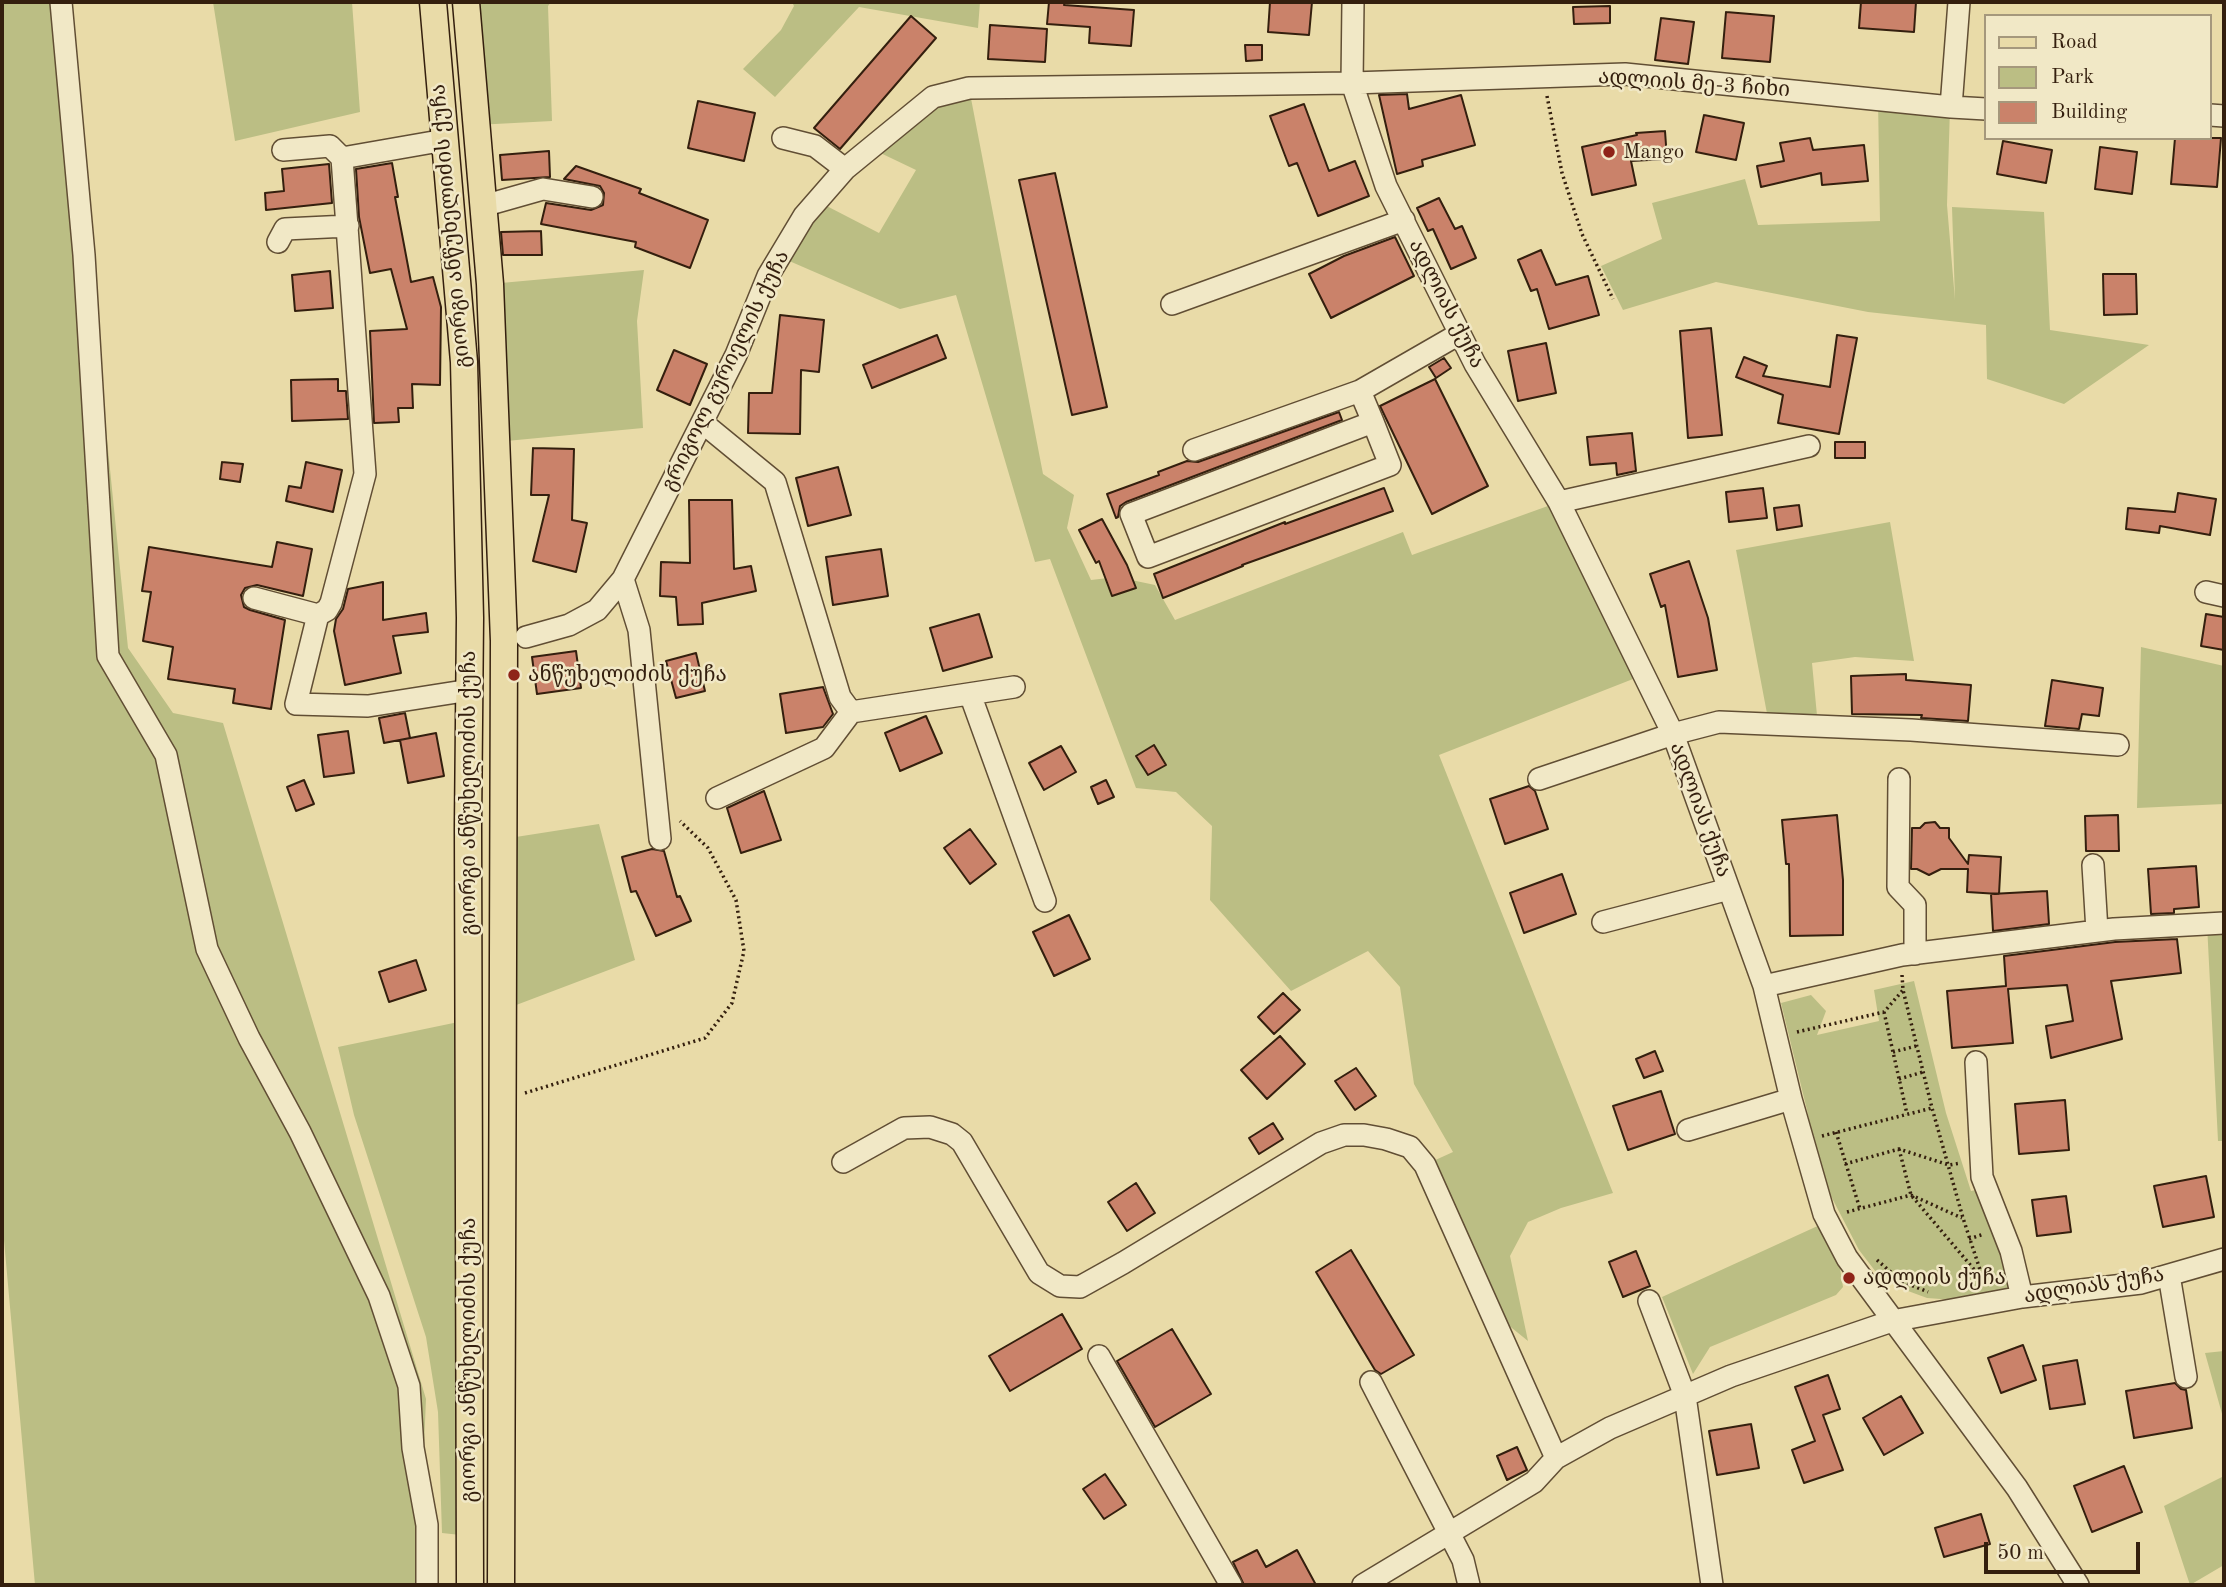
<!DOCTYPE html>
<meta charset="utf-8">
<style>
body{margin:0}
#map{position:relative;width:2226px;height:1587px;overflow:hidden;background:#e9dba8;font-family:"Old Standard TT",serif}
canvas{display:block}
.frame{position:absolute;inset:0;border:4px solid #341f0e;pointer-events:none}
.legend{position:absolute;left:1984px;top:14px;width:228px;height:126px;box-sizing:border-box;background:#f1e8c6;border:2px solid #a5987c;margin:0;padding:9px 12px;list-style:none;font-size:21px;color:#341f0e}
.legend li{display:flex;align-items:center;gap:14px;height:35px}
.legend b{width:35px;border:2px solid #a5987c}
.scale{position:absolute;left:1984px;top:1542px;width:156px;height:32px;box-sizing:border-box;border:4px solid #341f0e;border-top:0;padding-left:9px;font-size:21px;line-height:24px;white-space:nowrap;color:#341f0e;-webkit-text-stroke:5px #f1e8c6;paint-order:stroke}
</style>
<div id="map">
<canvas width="2226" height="1587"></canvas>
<div class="frame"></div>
<ul class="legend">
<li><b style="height:9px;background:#e9dba8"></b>Road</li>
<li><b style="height:19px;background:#bbbe84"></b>Park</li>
<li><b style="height:19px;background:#ca826a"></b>Building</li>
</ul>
<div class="scale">50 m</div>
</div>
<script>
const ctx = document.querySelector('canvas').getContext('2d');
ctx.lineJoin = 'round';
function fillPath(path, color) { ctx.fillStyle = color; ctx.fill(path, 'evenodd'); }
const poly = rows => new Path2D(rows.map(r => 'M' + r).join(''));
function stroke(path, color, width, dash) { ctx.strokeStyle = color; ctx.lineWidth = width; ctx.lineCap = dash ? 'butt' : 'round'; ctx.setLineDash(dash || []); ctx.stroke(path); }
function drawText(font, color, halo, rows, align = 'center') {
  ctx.font = font + ' "Old Standard TT","Noto Serif Georgian",serif'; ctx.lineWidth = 5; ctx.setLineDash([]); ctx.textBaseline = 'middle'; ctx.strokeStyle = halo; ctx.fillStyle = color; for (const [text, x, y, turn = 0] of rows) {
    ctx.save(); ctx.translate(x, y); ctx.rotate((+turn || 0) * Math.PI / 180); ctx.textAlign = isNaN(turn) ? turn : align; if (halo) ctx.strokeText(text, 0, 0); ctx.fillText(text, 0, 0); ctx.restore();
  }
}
fillPath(poly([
 [2,2,63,2,128,648,173,713,223,723,426,1399,418,1585,35,1585,2,1218],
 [213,2,352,2,360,112,235,141],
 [466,2,551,2,548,6,552,121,476,125],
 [792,2,980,2,978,28,859,7,775,97,743,69,781,30,794,6],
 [969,88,1043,474,1074,495,1067,528,1091,580,1117,577,1155,585,1175,620,1403,532,1412,555,1559,502,1633,679,1439,755,1613,1193,1561,1208,1528,1222,1510,1256,1528,1341,1507,1324,1431,1162,1453,1152,1414,1084,1400,987,1368,951,1291,991,1210,900,1212,826,1176,792,1136,788,1050,559,1035,562,956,295,900,309,780,257,817,201,879,233,916,170,870,148,888,132],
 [1878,100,1950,108,1947,205,1955,300,1952,207,2044,212,2050,330,2149,345,2064,404,1987,379,1986,325,1868,312,1716,282,1623,310,1601,266,1662,239,1652,203,1745,179,1758,225,1880,221],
 [644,270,637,321,643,428,496,442,490,284],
 [1890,522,1914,661,1855,657,1812,663,1818,726,1769,724,1736,550],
 [2141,647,2224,666,2224,804,2137,808],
 [599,824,635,960,503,1010,503,839],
 [2224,923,2224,1141,2218,1141,2207,924],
 [1914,981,1946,1113,1971,1191,1982,1189,2003,1252,2010,1287,1991,1296,1954,1300,1927,1298,1900,1288,1879,1276,1859,1250,1820,1175,1807,1110,1781,1003,1811,995,1826,1011,1817,1035,1879,1021,1874,990],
 [468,1020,470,1536,442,1533,438,1412,426,1337,354,1115,338,1047],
 [1822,1224,1837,1249,1843,1287,1836,1295,1710,1347,1693,1374,1662,1297],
 [2224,1351,2224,1421,2205,1353],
 [2224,1476,2224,1565,2190,1585,2164,1506]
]), '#bbbe84');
const building = poly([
 [1049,2,1065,2,1064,5,1134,10,1131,46,1089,43,1090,27,1047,24,1049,2],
 [1270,2,1312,2,1309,35,1268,32,1270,2],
 [1861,2,1916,2,1914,32,1859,28,1861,2],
 [1610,6,1610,23,1574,24,1573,7,1610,6],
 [1726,12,1774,16,1770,62,1722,58,1726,12],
 [911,16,936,38,840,149,814,128,911,16],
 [1661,18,1694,22,1688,64,1655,60,1661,18],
 [990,25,1047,29,1045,62,988,59,990,25],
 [1245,45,1262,45,1262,60,1246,61,1245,45],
 [1407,94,1409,109,1461,95,1475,145,1422,160,1423,166,1397,174,1379,95,1407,94],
 [698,101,755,113,744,161,688,148,698,101],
 [1304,104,1329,171,1355,161,1369,196,1318,216,1297,163,1289,166,1270,116,1304,104],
 [1704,115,1744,123,1736,160,1696,152,1704,115],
 [1665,131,1667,159,1631,161,1636,185,1592,195,1582,147,1637,135,1636,133,1665,131],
 [1810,138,1813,150,1864,145,1868,181,1822,185,1821,173,1761,187,1757,166,1784,161,1780,143,1810,138],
 [2175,138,2221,138,2217,187,2171,184,2175,138],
 [2003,141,2052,150,2046,183,1997,174,2003,141],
 [2100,147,2137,152,2132,194,2095,189,2100,147],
 [549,151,550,177,502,180,500,155,549,151],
 [392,163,398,197,395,197,411,282,433,277,441,307,440,385,412,384,413,408,398,408,399,422,374,423,370,331,407,329,391,269,370,273,359,217,356,169,392,163],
 [329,164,332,203,266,210,265,193,284,191,282,169,329,164],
 [576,166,641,189,639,193,708,220,690,268,635,247,636,242,541,224,546,203,591,210,603,205,604,193,600,186,564,179,576,166],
 [1055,173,1107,407,1072,415,1019,180,1055,173],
 [1439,198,1455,229,1462,226,1476,258,1451,269,1433,229,1428,231,1417,208,1439,198],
 [541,231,542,255,503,255,501,232,541,231],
 [1395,237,1414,276,1331,318,1309,274,1344,256,1395,237],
 [1541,250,1556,285,1588,276,1599,315,1549,329,1537,289,1531,291,1518,260,1541,250],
 [330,271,333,308,295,311,292,275,330,271],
 [2103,274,2136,274,2137,314,2104,315,2103,274],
 [780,315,824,320,819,372,801,370,800,434,748,433,749,393,772,393,780,315],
 [1711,328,1722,435,1688,438,1680,331,1711,328],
 [937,335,946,358,872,388,863,365,937,335],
 [1837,335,1857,338,1839,434,1778,423,1783,395,1736,377,1744,357,1767,366,1763,376,1830,387,1837,335],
 [1546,343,1556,393,1518,401,1508,351,1546,343],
 [674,350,707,364,690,405,657,390,674,350],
 [1444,358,1451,368,1436,378,1429,367,1444,358],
 [338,379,338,391,346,391,348,419,292,421,291,380,338,379],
 [1435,379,1488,486,1432,514,1380,406,1435,379],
 [1339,412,1342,420,1126,502,1120,506,1118,517,1116,518,1107,494,1159,475,1158,472,1187,461,1198,462,1339,412],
 [1632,433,1636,471,1617,475,1616,463,1590,465,1587,437,1632,433],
 [1835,442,1865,442,1865,458,1835,458,1835,442],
 [533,448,574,449,572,520,587,523,576,572,533,561,549,495,531,495,533,448],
 [222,462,243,464,240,482,220,479,222,462],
 [306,462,342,470,333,512,286,501,289,486,301,488,306,462],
 [838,467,851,515,808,526,796,478,838,467],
 [1384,488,1393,511,1242,565,1243,566,1163,598,1154,574,1285,522,1285,524,1384,488],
 [1763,488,1767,518,1729,522,1726,492,1763,488],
 [2178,493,2216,499,2210,535,2160,526,2159,533,2126,529,2128,508,2175,512,2178,493],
 [689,500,732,500,734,569,751,566,756,591,702,603,703,624,678,625,676,597,660,596,661,562,690,563,689,500],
 [1799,505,1802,526,1777,530,1774,508,1799,505],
 [1102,519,1127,565,1136,588,1112,596,1099,561,1096,563,1079,530,1102,519],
 [277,542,312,549,303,596,257,585,245,588,241,595,244,607,250,610,285,620,271,709,233,703,235,689,168,679,173,647,143,641,151,592,142,591,149,547,272,567,277,542],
 [881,549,888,596,833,605,826,557,881,549],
 [1689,561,1708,618,1717,670,1678,677,1665,605,1661,607,1650,574,1689,561],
 [383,582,383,620,426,613,428,632,393,636,401,673,345,685,334,631,336,619,343,609,348,589,383,582],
 [979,614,992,657,943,671,930,628,979,614],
 [2206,614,2224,617,2224,650,2201,646,2206,614],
 [576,651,581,688,537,694,532,657,576,651],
 [696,653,705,691,676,698,666,661,696,653],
 [1906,674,1906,680,1971,685,1968,721,1921,718,1922,715,1852,714,1851,676,1906,674],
 [2052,680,2103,688,2099,716,2082,714,2079,729,2045,726,2052,680],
 [823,687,833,714,823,727,786,733,780,694,823,687],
 [405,713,410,738,384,743,379,718,405,713],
 [926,716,942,753,900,771,885,733,926,716],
 [348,731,354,773,324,777,318,735,348,731],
 [436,733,444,776,408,783,400,740,436,733],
 [1154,745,1166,765,1148,775,1136,756,1154,745],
 [1061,746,1076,772,1044,790,1029,763,1061,746],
 [304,780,314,804,296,811,287,787,304,780],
 [1106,780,1114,797,1098,804,1091,787,1106,780],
 [1529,786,1535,791,1548,829,1505,844,1490,799,1529,786],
 [764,791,781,840,741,853,727,808,764,791],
 [1837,815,1843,880,1843,935,1790,936,1789,864,1786,864,1782,820,1837,815],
 [2118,815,2119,851,2086,851,2085,816,2118,815],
 [1935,822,1940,828,1949,828,1949,838,1968,864,1969,855,2001,857,1999,894,1967,892,1968,869,1941,869,1929,875,1917,869,1911,869,1912,828,1920,828,1925,823,1935,822],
 [970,829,996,864,970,884,944,848,970,829],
 [652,849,664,851,677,897,680,896,691,921,656,936,636,891,631,892,622,857,652,849],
 [2196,866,2199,907,2174,909,2174,913,2151,914,2148,869,2196,866],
 [1562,874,1576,914,1524,933,1510,893,1562,874],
 [2047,891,2049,924,1993,931,1991,894,2047,891],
 [1069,915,1090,959,1054,976,1033,932,1069,915],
 [2177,939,2181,973,2111,981,2122,1039,2051,1058,2046,1026,2073,1021,2067,985,2008,989,2013,1043,1952,1048,1947,991,2006,986,2004,956,2115,942,2177,939],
 [416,960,426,990,389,1002,379,972,416,960],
 [1283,993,1300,1010,1274,1034,1258,1017,1283,993],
 [1280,1036,1305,1064,1267,1099,1241,1070,1280,1036],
 [1655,1051,1663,1071,1644,1078,1636,1059,1655,1051],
 [1356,1068,1376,1096,1355,1110,1335,1081,1356,1068],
 [1661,1091,1675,1134,1628,1150,1613,1106,1661,1091],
 [2065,1100,2069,1150,2019,1154,2015,1104,2065,1100],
 [1273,1123,1283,1139,1259,1154,1249,1138,1273,1123],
 [2206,1176,2214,1217,2163,1227,2154,1186,2206,1176],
 [1136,1183,1155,1213,1127,1231,1108,1202,1136,1183],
 [2066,1196,2071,1232,2037,1236,2032,1200,2066,1196],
 [1351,1250,1414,1355,1381,1374,1375,1370,1316,1272,1351,1250],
 [1636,1251,1650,1286,1623,1297,1609,1262,1636,1251],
 [1062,1314,1082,1349,1010,1391,989,1356,1062,1314],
 [1172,1329,1211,1394,1155,1427,1117,1361,1172,1329],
 [2023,1345,2036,1380,2001,1393,1988,1358,2023,1345],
 [2077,1360,2085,1404,2050,1409,2043,1366,2077,1360],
 [1828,1375,1840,1409,1823,1415,1843,1470,1804,1483,1792,1450,1815,1441,1795,1387,1828,1375],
 [2175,1383,2181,1389,2186,1390,2192,1428,2134,1438,2126,1391,2175,1383],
 [1901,1396,1923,1433,1884,1455,1863,1418,1901,1396],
 [1751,1424,1759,1468,1717,1475,1709,1431,1751,1424],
 [1517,1447,1527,1470,1507,1480,1497,1456,1517,1447],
 [2124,1466,2142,1512,2092,1532,2074,1486,2124,1466],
 [1105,1474,1126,1505,1104,1519,1083,1489,1105,1474],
 [1981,1514,1990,1544,1944,1557,1935,1528,1981,1514],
 [1257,1550,1266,1567,1297,1550,1316,1585,1244,1585,1233,1562,1257,1550]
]);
fillPath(building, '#ca826a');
stroke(building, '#341f0e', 2);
const minor = poly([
 [61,2,84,255,108,656,166,755,207,949,249,1038,300,1132,379,1296,409,1386,413,1448,427,1525,427,1585],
 [1353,2,1352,83,1386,186,1475,364,1559,502,1673,734,1764,986,1791,1099,1824,1214,1847,1258,2017,1488,2078,1585],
 [1951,107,1959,2],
 [2210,115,2224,116],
 [783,138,815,146,845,169],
 [445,140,342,158,365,474,331,603,327,610,318,615,296,704,368,706,470,690],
 [283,150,330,146,342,158],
 [483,206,543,189,592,197],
 [278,242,285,229,348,226],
 [1172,304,1404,220],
 [1373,422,1390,465,1148,557,1131,514,1373,422],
 [1373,422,1360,391,1459,334],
 [703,423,775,482,840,697,851,712,1014,687],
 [1194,450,1360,391],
 [1559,502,1809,446],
 [623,579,639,630,660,839],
 [2206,592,2224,596],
 [254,598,318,615],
 [526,637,569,625,597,610,623,579,736,355,768,276,804,216,845,169,933,97,969,88,1352,83,1625,74,1951,107,1986,109],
 [970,694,1045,901],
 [1539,779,1673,734,1719,722,1911,730,2118,745],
 [1899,779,1898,887,1915,905,1915,954],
 [717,798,824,748,851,712],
 [2093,865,2097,931],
 [1603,922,1729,889],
 [1764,986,1902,955,2114,929,2224,923],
 [1976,1062,1982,1177,2011,1251,2022,1297],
 [1688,1130,1791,1099],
 [843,1162,904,1128,930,1127,952,1134,962,1142,1039,1273,1060,1286,1080,1287,1123,1263,1321,1143,1344,1135,1364,1135,1386,1139,1410,1147,1425,1165,1556,1458],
 [2169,1275,2186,1377],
 [1649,1301,1685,1396,1712,1585],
 [1099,1356,1231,1585],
 [1371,1382,1463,1560,1469,1585],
 [1363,1585,1534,1482,1556,1458,1610,1428,1731,1376,1892,1321,2022,1297,2141,1283,2224,1259]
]);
const major = poly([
 [433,2,464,362,470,618,468,826,470,1585],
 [466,2,490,284,504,641,501,1585]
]);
stroke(minor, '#614e34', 24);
stroke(major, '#341f0e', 29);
stroke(poly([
 [1547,96,1562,173,1582,234,1613,299],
 [1902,975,1903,990,1932,1108,1963,1218,1985,1285],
 [1884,1012,1907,1114],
 [1797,1032,1884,1012,1903,990],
 [1893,1052,1916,1046],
 [1899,1079,1923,1072],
 [525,1093,705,1038,732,1003,744,951,736,900,708,848,680,821],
 [1836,1132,1860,1209],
 [1822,1136,1932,1108],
 [1899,1149,1911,1195,1983,1280],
 [1845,1164,1899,1149,1949,1165,1961,1163],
 [1847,1212,1911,1195,1962,1218],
 [1969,1239,1984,1234],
 [1877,1260,1901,1281,1928,1292]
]), '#341f0e', 3.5, [2, 3.5]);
stroke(minor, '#f1e8c6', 21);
stroke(major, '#e9dba8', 26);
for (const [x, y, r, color] of [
 [1609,152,7,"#8f2418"],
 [514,675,7,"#8f2418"],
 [1849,1278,7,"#8f2418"]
]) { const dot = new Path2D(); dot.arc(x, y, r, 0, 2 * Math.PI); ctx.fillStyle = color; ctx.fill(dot); stroke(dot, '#f1e8c6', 2.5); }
drawText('21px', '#341f0e', '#f1e8c6', [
 ["ადლიის მე-3 ჩიხი",1694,84,4],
 ["გიორგი ანწუხელიძის ქუჩა",451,226,-95],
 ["ადლიას ქუჩა",1446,304,63],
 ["გრიგოლ გურიელის ქუჩა",726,371,-64],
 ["გიორგი ანწუხელიძის ქუჩა",469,793,-90],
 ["ადლიას ქუჩა",1700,810,70],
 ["ადლიას ქუჩა",2094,1286,-9],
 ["გიორგი ანწუხელიძის ქუჩა",469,1360,-90]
]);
drawText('21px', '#341f0e', '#f1e8c6', [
 ["Mango",1623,152],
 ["ანწუხელიძის ქუჩა",528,675],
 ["ადლიის ქუჩა",1863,1278]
], 'left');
</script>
